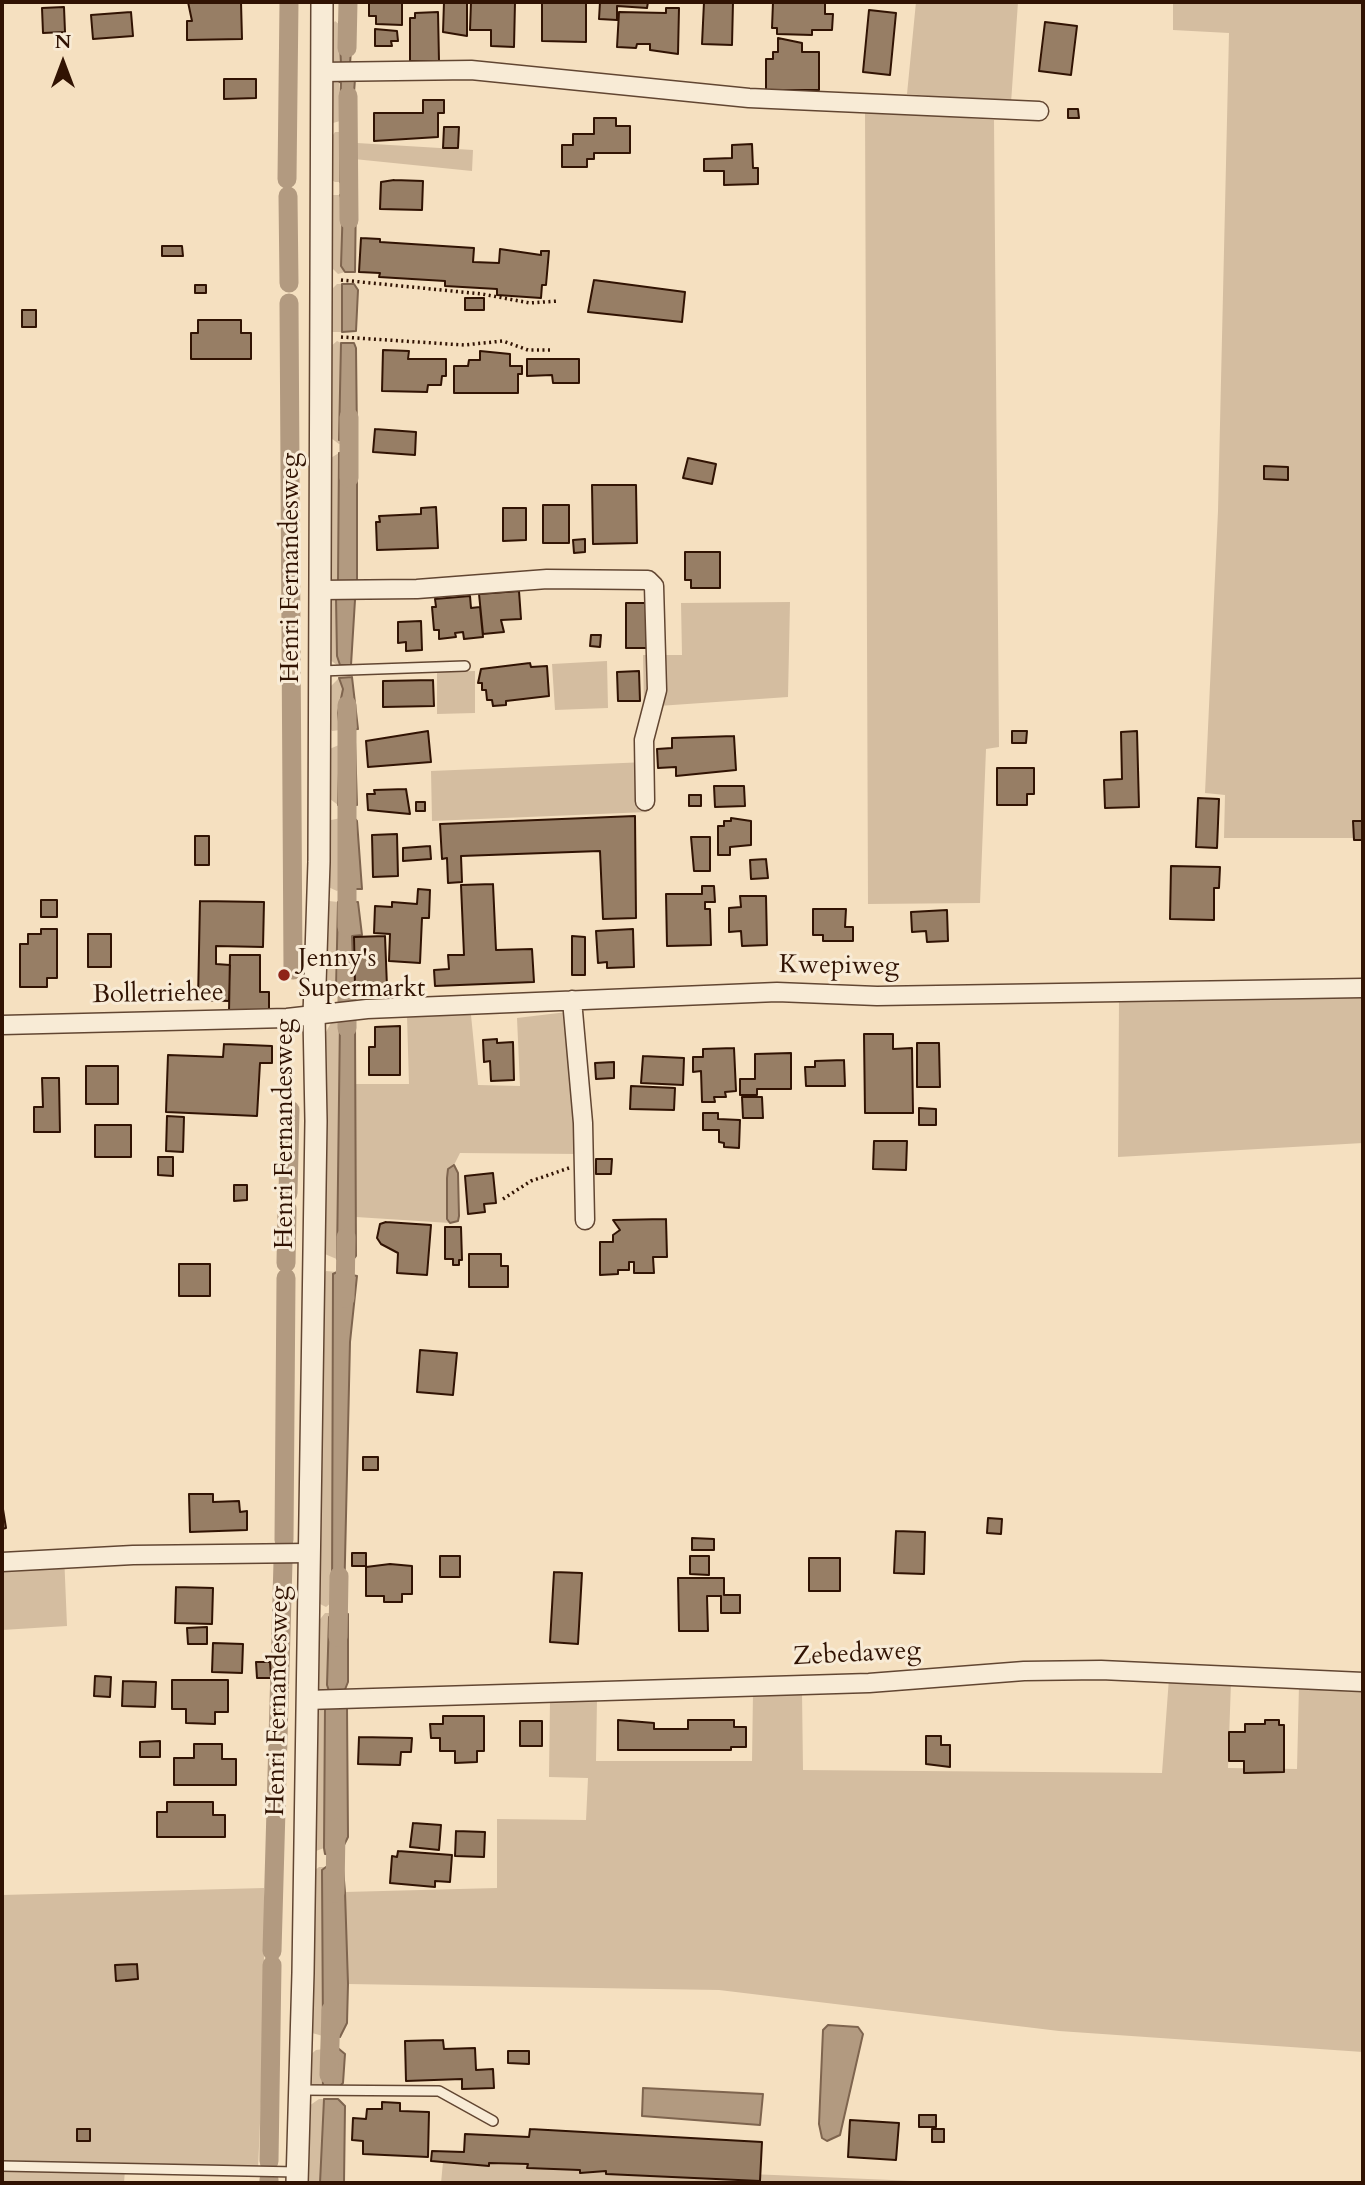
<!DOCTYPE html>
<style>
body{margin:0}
#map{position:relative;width:1365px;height:2185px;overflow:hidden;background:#f5e0c0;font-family:Cardo,serif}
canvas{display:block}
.frame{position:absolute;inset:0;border:4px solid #311303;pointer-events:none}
.north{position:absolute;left:28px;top:28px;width:70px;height:70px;-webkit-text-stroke:5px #f8ebd6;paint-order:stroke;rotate:0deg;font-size:19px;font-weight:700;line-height:28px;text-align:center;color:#311303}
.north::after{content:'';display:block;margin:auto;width:24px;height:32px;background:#311303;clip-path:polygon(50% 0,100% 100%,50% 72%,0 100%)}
</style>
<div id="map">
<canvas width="1365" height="2185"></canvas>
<div class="frame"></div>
<div class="north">N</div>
</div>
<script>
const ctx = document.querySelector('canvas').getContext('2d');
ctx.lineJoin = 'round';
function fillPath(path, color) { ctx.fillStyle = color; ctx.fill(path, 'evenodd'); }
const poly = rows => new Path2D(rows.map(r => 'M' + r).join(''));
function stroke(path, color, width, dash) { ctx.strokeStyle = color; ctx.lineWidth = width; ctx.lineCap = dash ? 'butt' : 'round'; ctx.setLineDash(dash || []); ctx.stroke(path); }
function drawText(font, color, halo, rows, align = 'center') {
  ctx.font = font + ' Cardo,serif'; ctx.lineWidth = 6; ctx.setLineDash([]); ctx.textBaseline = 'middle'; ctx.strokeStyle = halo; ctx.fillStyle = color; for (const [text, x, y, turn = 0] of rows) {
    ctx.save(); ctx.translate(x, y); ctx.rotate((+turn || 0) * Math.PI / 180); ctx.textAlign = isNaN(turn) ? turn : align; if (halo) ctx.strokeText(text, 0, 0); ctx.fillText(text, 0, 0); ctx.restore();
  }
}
fillPath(poly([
 [916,2,1018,2,1011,103,907,94],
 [1156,2,1363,2,1363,838,1224,838,1225,795,1205,793,1218,511,1229,33,1173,30,1173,3],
 [335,21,341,26,341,64,332,64,332,25],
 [339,76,341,118,340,121,333,123,331,120,330,83],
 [865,110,994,120,999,747,986,749,980,903,868,904],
 [335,132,340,132,341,149,353,149,357,143,473,150,472,171,354,159,339,162,342,177,340,182,335,182,330,179,331,138],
 [333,195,340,195,343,203,341,266,345,272,338,274,330,266,329,198],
 [337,284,342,284,342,332,332,332,331,290],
 [337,341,341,343,339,439,345,444,339,444,327,435,330,347],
 [339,453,338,582,330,582,329,459],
 [336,597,337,656,340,665,338,666,329,659,329,605,331,599],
 [790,602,788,697,644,707,643,655,682,655,681,603],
 [607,661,608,708,555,710,552,664],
 [475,671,475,713,437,714,437,672],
 [339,678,343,689,338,713,340,730,332,731,326,722,327,690],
 [339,745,341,747,338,805,326,796,327,750],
 [647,762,647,812,432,821,431,771],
 [341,818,340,889,337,891,326,886,327,827,331,820],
 [329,901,338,902,336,990,341,996,332,996,327,990],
 [1363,994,1363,1143,1118,1157,1119,1001],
 [567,1012,579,1154,460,1153,454,1165,448,1169,446,1203,450,1223,356,1217,356,1084,409,1084,407,1016,471,1015,478,1085,520,1086,517,1018],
 [333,1019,340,1019,339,1260,320,1252,326,1032],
 [326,1271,337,1272,333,1275,332,1602,326,1607,316,1602,323,1275],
 [64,1554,67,1626,2,1630,2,1557],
 [325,1613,335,1613,329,1617,329,1691,320,1691,316,1686,317,1623],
 [1169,1678,1231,1682,1228,1768,1297,1769,1299,1685,1363,1687,1363,2052,1059,2031,719,1990,348,1984,345,1892,497,1888,497,1819,586,1820,588,1778,549,1777,550,1700,597,1699,596,1761,752,1761,753,1693,802,1692,803,1770,1162,1773],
 [325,1707,324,1848,316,1851,311,1847,314,1714],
 [319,1867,326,1867,322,1870,323,2036,312,2033,308,2025,314,1871],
 [264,1888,264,2032,258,2169,125,2170,124,2183,2,2183,2,1895],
 [325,2049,322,2052,323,2086,312,2084,308,2078,309,2056,316,2050],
 [319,2099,324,2099,320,2183,307,2183,309,2106],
 [443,2162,774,2175,962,2183,441,2183]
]), '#d4bda0');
const water = poly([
 [339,22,353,22,350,64,341,64,339,22],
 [355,79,352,121,340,121,341,83,337,80,355,79],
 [340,159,354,159,357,181,340,182,340,159],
 [356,194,355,272,345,272,341,266,343,203,340,195,356,194],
 [342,284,354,284,358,290,356,331,342,332,342,284],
 [341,343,354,343,356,348,357,438,353,441,339,440,341,343],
 [339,453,355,453,357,456,357,582,338,582,339,453],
 [336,597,352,597,355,600,351,665,340,665,337,656,336,597],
 [352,677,358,729,340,730,338,713,343,689,339,678,352,677],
 [340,742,355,742,357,805,338,805,340,742],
 [341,818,354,818,357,821,362,889,340,889,341,818],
 [338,902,358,902,362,935,352,936,354,993,338,993,336,990,338,902],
 [340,1019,354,1019,355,1024,356,1256,352,1261,337,1259,340,1019],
 [454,1165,458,1173,459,1216,458,1221,450,1223,447,1219,447,1178,448,1169,454,1165],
 [337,1272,357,1276,350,1342,344,1603,332,1602,333,1274,337,1272],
 [335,1613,348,1614,348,1682,344,1692,329,1691,327,1685,329,1617,335,1613],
 [325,1707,347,1707,348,1837,339,1855,325,1854,324,1848,325,1707],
 [326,1867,343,1869,345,1892,348,1984,347,2023,340,2037,323,2036,322,1870,326,1867],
 [828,2025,858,2027,863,2034,840,2135,827,2141,822,2138,819,2124,823,2030,828,2025],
 [325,2049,339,2049,345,2054,343,2083,339,2087,323,2086,322,2052,325,2049],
 [643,2088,763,2094,760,2125,642,2116,643,2088],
 [324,2099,338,2099,345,2106,344,2183,320,2183,324,2099]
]);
fillPath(water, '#b29a80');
stroke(water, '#7e644e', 2);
stroke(poly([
 [347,48,348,2],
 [348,96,349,220],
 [287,179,289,2],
 [288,196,289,283],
 [289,303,293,970],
 [349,478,349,417],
 [347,927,347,705],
 [347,1028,347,967],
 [288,1193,290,1110],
 [286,1263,287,1209],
 [345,1298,346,1237],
 [284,1540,286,1278],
 [338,1637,339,1576],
 [335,1893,336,1828],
 [272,1951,283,1562],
 [329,2075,331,2010],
 [269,2161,272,1965],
 [269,2183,269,2179]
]), '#b29a80', 19);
const building = poly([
 [188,2,241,2,242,39,187,40,187,21,192,21,188,2],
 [369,2,402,2,402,25,376,24,376,16,369,16,369,2],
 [444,2,467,2,467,36,443,32,444,2],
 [471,2,515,2,514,47,491,46,491,30,470,30,471,2],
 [542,2,586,2,586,42,542,41,542,2],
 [600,2,648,2,647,8,617,6,617,20,599,19,600,2],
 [704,2,733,2,732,45,702,44,704,2],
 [773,2,825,2,825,14,833,14,832,30,812,30,812,35,777,34,777,28,772,28,773,2],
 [64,7,65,32,43,33,42,8,64,7],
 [666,8,679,8,678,54,650,50,650,44,637,44,636,48,617,47,619,12,666,13,666,8],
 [869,10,896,13,890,75,863,72,869,10],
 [131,12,133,36,93,39,91,15,131,12],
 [438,12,439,61,410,61,410,18,415,18,415,13,438,12],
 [1045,22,1077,26,1071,75,1039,71,1045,22],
 [375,29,397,31,398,41,391,41,392,46,375,46,375,29],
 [778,38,802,43,802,52,819,52,819,90,766,90,766,59,773,59,773,52,778,52,778,38],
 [224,79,256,79,256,98,224,99,224,79],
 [423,100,444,100,444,113,438,113,438,137,374,141,374,113,423,113,423,100],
 [1068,109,1078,109,1079,118,1068,118,1068,109],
 [594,118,616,118,616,126,630,126,630,153,594,153,594,159,587,159,587,167,562,167,562,145,573,145,573,134,594,134,594,118],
 [444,127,459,127,458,148,443,148,444,127],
 [752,144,753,168,758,168,758,184,724,185,724,171,704,171,704,159,732,158,732,145,752,144],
 [394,180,423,181,422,210,380,209,381,182,394,180],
 [361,238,380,239,380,242,474,248,473,262,499,263,500,249,541,255,541,251,549,251,546,285,542,285,541,298,497,295,497,289,445,286,445,281,379,277,380,273,359,272,361,238],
 [162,246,182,246,183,256,162,256,162,246],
 [594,280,685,292,682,322,588,312,594,280],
 [195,285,206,285,206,293,195,293,195,285],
 [465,298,484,298,484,310,465,310,465,298],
 [22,310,36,310,36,327,22,327,22,310],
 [198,320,241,320,241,333,251,333,251,359,191,359,191,333,198,333,198,320],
 [383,350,409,351,408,359,446,359,446,376,442,376,441,385,428,385,427,392,382,391,383,350],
 [480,351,510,354,510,366,522,366,522,374,518,374,518,393,454,393,454,366,468,366,469,360,480,360,480,351],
 [527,359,579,359,579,383,553,383,552,375,527,376,527,359],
 [375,429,416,432,415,455,373,452,375,429],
 [688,458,716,464,712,484,683,478,688,458],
 [1264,466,1288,467,1288,480,1264,479,1264,466],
 [592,485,636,485,637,543,593,544,592,485],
 [543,505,569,505,569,543,543,543,543,505],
 [436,507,438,548,377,550,376,522,380,522,379,516,421,514,421,508,436,507],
 [503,508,526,508,526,540,503,541,503,508],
 [585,539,585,552,574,553,573,540,585,539],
 [685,552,720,552,720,588,691,588,691,580,685,580,685,552],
 [519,591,521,619,501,620,504,632,483,634,479,594,519,591],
 [470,596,471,608,480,607,483,637,464,639,463,632,455,633,456,637,439,639,439,630,434,630,432,607,436,607,435,599,470,596],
 [626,603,646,603,647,648,626,648,626,603],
 [421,621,422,650,406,651,406,642,398,643,398,622,421,621],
 [591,635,601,635,600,647,590,646,591,635],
 [530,663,531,667,547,666,549,696,506,701,506,705,493,706,492,700,487,700,486,690,482,690,482,683,478,683,481,669,530,663],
 [639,671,640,701,618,701,617,672,639,671],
 [433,680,434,706,383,707,383,681,433,680],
 [428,731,431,762,368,767,366,741,428,731],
 [1012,731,1027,731,1026,743,1012,743,1012,731],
 [1137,731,1139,807,1105,808,1104,780,1122,779,1121,732,1137,731],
 [734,736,736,770,676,776,676,767,658,768,657,749,672,748,672,738,734,736],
 [997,768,1034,768,1034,794,1027,794,1027,805,997,805,997,768],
 [714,786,744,786,745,806,715,807,714,786],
 [406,789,410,814,368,810,367,794,375,794,374,790,406,789],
 [689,795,701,795,701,806,689,806,689,795],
 [1198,798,1219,799,1217,848,1196,847,1198,798],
 [416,802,425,802,425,811,416,811,416,802],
 [635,816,636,918,603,919,600,851,461,856,462,882,448,883,447,858,442,859,440,824,635,816],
 [731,818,751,821,751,845,730,847,730,855,718,855,718,826,724,826,724,821,731,821,731,818],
 [1353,821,1363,821,1363,840,1354,840,1353,821],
 [397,834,398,876,373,877,372,835,397,834],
 [195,836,209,836,209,865,195,865,195,836],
 [691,837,710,837,710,871,694,871,691,837],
 [430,846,431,859,403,861,403,848,430,846],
 [766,859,768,878,751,879,750,860,766,859],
 [1171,866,1220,867,1219,888,1214,888,1214,920,1170,919,1171,866],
 [493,884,496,950,532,949,534,982,435,986,434,970,449,969,448,955,464,955,461,885,493,884],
 [702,886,714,886,715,902,705,902,705,909,710,909,711,945,667,946,666,894,702,894,702,886],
 [418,889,430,890,429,918,422,918,420,963,389,961,390,934,374,933,375,906,392,907,392,902,417,904,418,889],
 [740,896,766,896,767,945,742,946,741,931,729,932,729,908,741,907,740,896],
 [41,900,57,900,57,917,41,917,41,900],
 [200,901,264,902,263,947,216,946,216,964,230,965,229,1001,198,1000,200,901],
 [813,909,846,909,845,927,853,927,853,941,823,941,823,935,813,935,813,909],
 [947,910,948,941,927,942,926,931,912,932,911,912,947,910],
 [41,929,57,929,57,978,47,978,47,987,20,987,20,944,28,944,28,934,41,934,41,929],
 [633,929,634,967,607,968,607,962,598,963,596,931,633,929],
 [88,934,111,934,111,967,88,967,88,934],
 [385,936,387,987,355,988,354,937,385,936],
 [572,936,585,937,585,975,572,975,572,936],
 [230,955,260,955,260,992,269,992,269,1012,229,1012,230,955],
 [400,1026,400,1075,369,1075,369,1047,375,1047,375,1027,400,1026],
 [864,1034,893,1034,893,1049,912,1048,913,1113,865,1113,864,1034],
 [497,1039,497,1043,513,1042,514,1080,491,1081,490,1061,484,1062,483,1040,497,1039],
 [917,1043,939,1043,940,1087,917,1087,917,1043],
 [224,1044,272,1046,272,1063,260,1063,257,1116,166,1112,168,1055,223,1057,224,1044],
 [734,1048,736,1091,725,1092,726,1097,714,1097,715,1102,702,1102,701,1071,693,1072,693,1057,703,1057,703,1049,734,1048],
 [791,1053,791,1089,757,1089,757,1095,740,1095,740,1079,755,1079,755,1054,791,1053],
 [643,1056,684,1058,683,1085,641,1083,643,1056],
 [844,1060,845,1086,806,1086,805,1067,815,1067,815,1061,844,1060],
 [614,1062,614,1078,596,1079,595,1063,614,1062],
 [86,1066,118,1066,118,1104,86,1104,86,1066],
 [42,1078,59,1078,60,1132,34,1132,34,1107,43,1107,42,1078],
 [631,1086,675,1088,674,1110,630,1109,631,1086],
 [742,1097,762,1097,763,1118,743,1118,742,1097],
 [919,1108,936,1109,936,1125,919,1125,919,1108],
 [703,1113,718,1113,718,1119,740,1120,739,1148,724,1147,724,1143,719,1142,719,1130,703,1130,703,1113],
 [167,1116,184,1117,183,1152,166,1151,167,1116],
 [95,1125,131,1125,131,1157,95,1157,95,1125],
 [874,1141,907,1141,906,1170,873,1169,874,1141],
 [158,1157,173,1157,173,1176,158,1175,158,1157],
 [596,1159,612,1159,611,1174,596,1174,596,1159],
 [493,1173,496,1203,484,1204,485,1212,468,1214,465,1176,493,1173],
 [234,1185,247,1185,247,1200,234,1201,234,1185],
 [666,1219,667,1257,653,1257,654,1273,634,1273,634,1262,629,1262,629,1270,618,1270,618,1274,600,1275,600,1242,613,1242,613,1235,620,1230,613,1220,666,1219],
 [386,1222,431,1225,427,1275,397,1273,398,1253,381,1244,377,1238,380,1224,386,1222],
 [445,1227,461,1227,462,1260,459,1260,459,1265,453,1265,453,1259,445,1259,445,1227],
 [469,1254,501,1254,501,1266,508,1266,508,1287,469,1287,469,1254],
 [179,1264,210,1264,210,1296,179,1296,179,1264],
 [420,1350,457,1353,453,1395,417,1392,420,1350],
 [363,1457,378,1457,378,1470,363,1470,363,1457],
 [189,1494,213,1494,213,1502,239,1501,240,1512,247,1511,247,1530,190,1532,189,1494],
 [2,1503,6,1528,2,1529,2,1503],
 [988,1518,1002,1519,1001,1534,987,1533,988,1518],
 [896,1531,925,1532,924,1574,894,1573,896,1531],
 [692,1538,714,1539,714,1550,692,1550,692,1538],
 [352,1553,366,1553,366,1566,352,1566,352,1553],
 [440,1556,460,1556,460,1577,440,1577,440,1556],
 [690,1556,709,1556,709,1575,690,1574,690,1556],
 [809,1558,840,1558,840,1591,809,1591,809,1558],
 [390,1564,412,1566,412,1594,402,1594,402,1602,384,1602,384,1596,366,1596,366,1567,390,1564],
 [554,1572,582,1573,578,1644,550,1642,554,1572],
 [678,1578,724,1578,724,1595,740,1595,740,1613,721,1613,721,1596,707,1596,708,1631,679,1631,678,1578],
 [176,1587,213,1588,212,1624,175,1623,176,1587],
 [207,1627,207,1644,188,1644,187,1628,207,1627],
 [213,1643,243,1644,242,1673,212,1672,213,1643],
 [256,1662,270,1662,271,1678,257,1678,256,1662],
 [95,1676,111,1677,110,1697,94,1696,95,1676],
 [172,1680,228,1680,228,1712,215,1712,215,1724,186,1723,186,1709,172,1709,172,1680],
 [123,1681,156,1682,155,1707,122,1706,123,1681],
 [443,1716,484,1716,484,1751,477,1751,477,1762,455,1763,455,1751,440,1751,440,1738,431,1738,430,1724,443,1724,443,1716],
 [618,1720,654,1723,654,1729,688,1729,688,1720,734,1720,734,1727,746,1727,746,1747,731,1747,731,1750,618,1750,618,1720],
 [1265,1720,1279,1720,1279,1725,1284,1725,1284,1772,1244,1773,1244,1761,1229,1761,1229,1732,1245,1732,1245,1724,1265,1724,1265,1720],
 [520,1721,542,1721,542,1746,520,1746,520,1721],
 [926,1736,941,1736,941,1745,950,1745,950,1767,926,1764,926,1736],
 [359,1737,412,1738,411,1752,401,1752,400,1765,358,1764,359,1737],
 [160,1741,160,1757,140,1757,140,1742,160,1741],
 [194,1744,222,1744,222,1759,236,1759,236,1785,174,1785,174,1758,194,1758,194,1744],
 [167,1802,213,1802,213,1815,225,1815,225,1837,157,1837,157,1812,167,1812,167,1802],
 [413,1823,441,1825,439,1850,410,1847,413,1823],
 [456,1831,485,1832,484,1857,455,1856,456,1831],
 [398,1851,452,1855,450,1882,435,1881,435,1887,390,1883,392,1856,397,1857,398,1851],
 [137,1964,138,1979,116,1981,115,1965,137,1964],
 [443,2040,444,2049,475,2048,476,2070,493,2069,494,2088,462,2089,462,2079,406,2081,405,2041,443,2040],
 [508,2051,529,2051,529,2064,508,2063,508,2051],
 [382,2102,400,2103,400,2111,429,2112,428,2157,363,2154,363,2141,352,2140,353,2118,366,2119,367,2109,382,2109,382,2102],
 [919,2115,936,2115,936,2127,919,2127,919,2115],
 [850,2120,899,2123,896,2160,848,2157,850,2120],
 [77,2129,90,2129,90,2141,77,2141,77,2129],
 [530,2129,762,2142,760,2181,606,2174,606,2171,580,2173,580,2170,527,2168,528,2164,489,2163,489,2166,431,2161,432,2151,464,2152,465,2134,529,2137,530,2129],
 [932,2129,944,2129,944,2142,932,2142,932,2129]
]);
fillPath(building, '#977e65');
stroke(building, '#311303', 2);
const service = poly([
 [320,671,465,666],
 [301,2090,439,2091,493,2121],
 [2,2166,297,2172]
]);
const minor = poly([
 [321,72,471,70,749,98,1039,111],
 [319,590,417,589,547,579,648,580,654,586,657,690,644,740,645,801],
 [572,1000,583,1123,585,1220],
 [2,1025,287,1018,367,1009,777,992,877,996,1363,988],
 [2,1562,133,1555,309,1553],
 [307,1700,869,1683,1024,1671,1101,1670,1363,1682]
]);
const tertiary = poly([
 [297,2183,303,1973,316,1121,314,1015,319,862,322,2]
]);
stroke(service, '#624632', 12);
stroke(minor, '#624632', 21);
stroke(tertiary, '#624632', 24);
stroke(poly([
 [341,280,482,294,530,303,559,301],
 [341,337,464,345,503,341,528,350,553,350],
 [503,1199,531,1181,569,1168]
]), '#311303', 3.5, [2, 3.5]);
stroke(service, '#f8ebd6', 9);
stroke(minor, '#f8ebd6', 18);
stroke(tertiary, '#f8ebd6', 21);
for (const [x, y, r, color] of [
 [284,975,7,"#8f2418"]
]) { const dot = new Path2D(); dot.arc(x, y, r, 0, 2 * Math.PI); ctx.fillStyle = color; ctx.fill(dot); stroke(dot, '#f8ebd6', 2.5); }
drawText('26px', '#311303', '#f8ebd6', [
 ["Henri Fernandesweg",292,568,-90],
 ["Kwepiweg",839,967,1],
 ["Bolletriehee",158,995,-1],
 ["Henri Fernandesweg",286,1134,-90],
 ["Zebedaweg",857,1655,-3],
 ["Henri Fernandesweg",279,1701,-89]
]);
drawText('26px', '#311303', '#f8ebd6', [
 ["Jenny's",298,960],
 ["Supermarkt",298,990]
], 'left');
</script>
